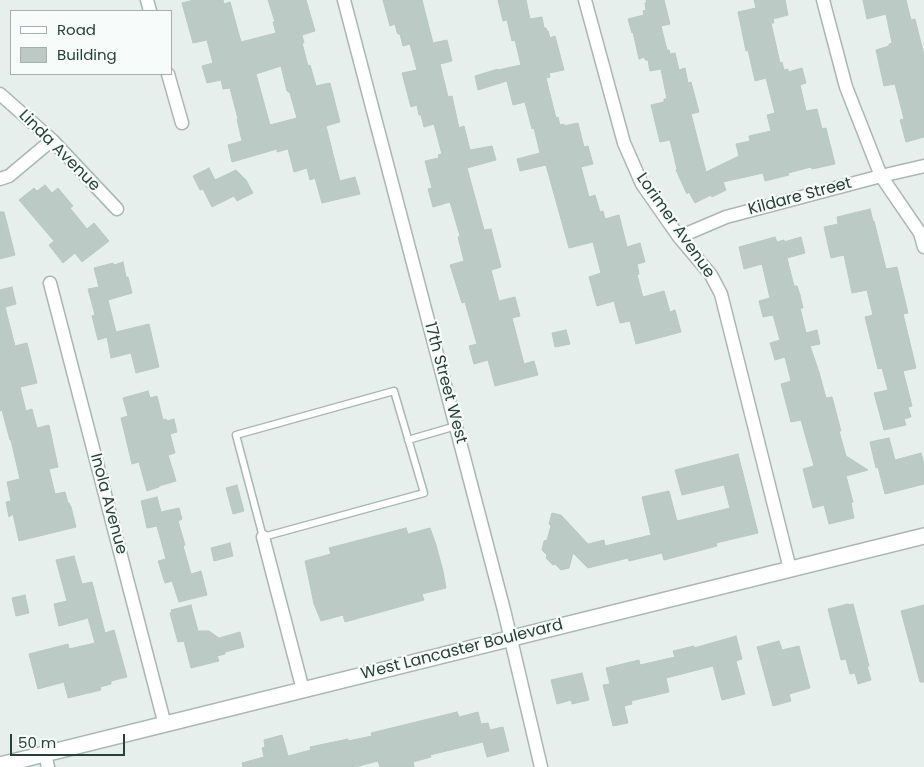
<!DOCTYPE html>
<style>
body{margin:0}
#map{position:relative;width:924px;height:767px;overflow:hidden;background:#e6efeb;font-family:Poppins,sans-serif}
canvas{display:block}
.legend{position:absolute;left:10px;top:10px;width:162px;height:65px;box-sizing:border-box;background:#f7fbf9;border:1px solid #a3b1ad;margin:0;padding:6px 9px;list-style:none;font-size:15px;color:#24423a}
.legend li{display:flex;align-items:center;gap:10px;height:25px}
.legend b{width:25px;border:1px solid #a3b1ad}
.scale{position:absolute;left:10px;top:734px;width:115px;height:22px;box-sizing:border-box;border:2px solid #24423a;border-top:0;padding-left:6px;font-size:15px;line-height:18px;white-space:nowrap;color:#24423a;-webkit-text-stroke:4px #f7fbf9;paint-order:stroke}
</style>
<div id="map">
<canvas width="924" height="767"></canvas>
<ul class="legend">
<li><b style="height:6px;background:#fff"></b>Road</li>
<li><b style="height:14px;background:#bbcac4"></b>Building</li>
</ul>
<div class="scale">50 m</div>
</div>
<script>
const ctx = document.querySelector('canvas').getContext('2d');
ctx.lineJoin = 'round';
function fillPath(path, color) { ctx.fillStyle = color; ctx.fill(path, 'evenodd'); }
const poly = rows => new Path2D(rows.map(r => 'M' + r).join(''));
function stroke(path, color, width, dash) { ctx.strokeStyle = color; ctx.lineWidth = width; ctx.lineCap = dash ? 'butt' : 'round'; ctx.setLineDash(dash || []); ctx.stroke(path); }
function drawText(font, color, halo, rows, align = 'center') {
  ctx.font = font + ' Poppins,sans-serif'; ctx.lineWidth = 4.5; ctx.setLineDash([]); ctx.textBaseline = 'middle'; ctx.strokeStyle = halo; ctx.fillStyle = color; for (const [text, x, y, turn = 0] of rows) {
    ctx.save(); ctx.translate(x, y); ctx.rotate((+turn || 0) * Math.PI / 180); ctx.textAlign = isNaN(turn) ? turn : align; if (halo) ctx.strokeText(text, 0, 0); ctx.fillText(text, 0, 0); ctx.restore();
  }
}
const building = poly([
 [194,0,223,0,224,4,230,2,241,42,276,33,273,22,275,22,268,0,306,0,315,31,302,35,304,43,302,43,308,66,310,65,316,86,330,83,340,122,326,126,337,170,340,181,355,177,360,194,322,203,315,178,310,180,307,168,294,172,288,149,277,152,277,149,232,162,228,145,242,141,237,119,238,119,230,88,223,89,221,80,207,83,202,66,213,63,207,40,193,43,182,3,194,0],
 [281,66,287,91,290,93,297,118,270,125,256,74,281,66],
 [383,0,422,0,433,43,447,40,452,61,440,64,448,97,452,96,459,128,464,126,470,150,492,146,496,160,467,168,484,230,491,229,501,267,491,270,499,301,515,297,520,316,512,318,524,364,534,361,538,375,495,386,488,360,474,364,469,346,477,344,465,302,462,303,450,265,464,261,458,237,460,236,450,202,433,207,428,189,432,188,425,161,439,158,438,155,442,154,434,124,424,127,421,115,419,115,417,105,411,107,402,73,417,70,410,44,403,46,400,34,398,34,397,32,395,24,390,26,383,0],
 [498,0,526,0,530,19,542,17,544,28,546,28,547,31,548,31,550,38,555,36,564,70,549,73,550,77,546,78,556,118,558,117,560,125,564,124,564,126,578,123,584,147,588,146,593,164,581,167,589,197,595,195,600,212,603,211,605,219,619,215,627,247,640,243,645,262,637,264,639,274,637,275,643,297,664,291,670,312,675,310,681,332,636,344,630,321,620,323,614,301,597,306,589,277,601,273,593,242,569,248,546,165,520,171,517,159,540,153,534,128,532,129,525,102,513,105,507,81,478,90,475,76,498,69,498,70,521,65,515,40,512,41,507,20,503,21,498,0],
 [646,0,664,0,670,24,661,26,667,50,669,50,670,54,675,53,679,70,685,68,688,83,691,82,699,112,691,114,706,172,739,156,736,144,750,141,749,136,771,131,767,115,775,113,766,78,755,81,748,50,746,51,738,12,756,8,754,0,785,0,788,15,773,19,774,23,771,23,780,63,782,62,784,70,788,69,788,72,802,68,806,83,800,85,806,111,817,109,822,129,826,128,835,164,812,169,811,167,788,173,789,175,765,181,763,173,723,182,726,190,712,197,711,195,695,203,689,192,687,194,676,170,677,169,670,140,660,142,651,105,664,102,664,99,667,99,661,69,650,71,648,60,645,60,645,57,639,59,633,32,632,33,628,19,644,15,643,11,646,10,645,3,647,2,646,0],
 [863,0,906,0,911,20,915,19,924,55,924,137,906,142,900,120,904,119,895,84,884,86,876,50,889,46,889,44,892,43,886,14,867,19,863,0],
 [209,168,215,180,236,170,246,180,253,193,237,201,234,196,212,207,203,189,200,190,193,176,209,168],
 [45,185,52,193,58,188,73,206,70,208,87,229,94,223,109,241,82,262,75,253,63,263,49,245,54,241,19,200,34,188,37,191,45,185],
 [870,209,873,221,874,221,886,269,897,267,908,313,903,314,916,368,903,371,912,406,908,407,911,417,904,419,906,425,884,430,874,393,888,390,882,368,878,369,865,317,873,315,867,290,852,293,844,255,831,258,824,227,838,224,837,217,870,209],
 [0,212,4,212,15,255,0,259,0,212],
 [775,237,777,242,784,240,784,242,801,237,805,253,787,258,794,286,797,286,800,295,803,308,800,308,806,333,817,330,820,344,810,346,819,372,826,398,832,397,841,431,839,431,846,456,868,470,846,476,853,502,851,503,854,518,829,524,824,505,813,508,803,469,814,466,801,420,791,422,781,384,791,381,785,357,775,360,770,343,780,340,773,315,763,317,759,301,770,298,762,264,744,269,739,247,775,237],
 [123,262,126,277,128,277,132,293,108,300,116,332,149,324,159,367,136,373,131,353,111,358,107,337,98,340,92,316,95,315,88,289,99,287,94,268,113,263,114,265,123,262],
 [12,287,16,304,5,307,15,346,27,343,37,383,20,387,26,411,32,409,37,428,49,425,58,467,49,469,55,494,65,492,68,503,69,503,71,507,76,527,19,541,13,514,9,517,6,502,11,501,7,482,20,479,11,440,10,440,2,410,0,411,0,290,12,287],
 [566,330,570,344,555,347,552,333,566,330],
 [148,391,150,398,157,396,163,420,166,419,167,421,174,419,177,432,170,434,175,453,168,455,176,481,159,486,159,487,147,491,139,462,132,464,121,418,128,416,123,398,148,391],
 [889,438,895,460,921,453,924,464,924,484,885,494,878,467,876,468,870,442,889,438],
 [738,454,758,533,716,543,717,546,664,560,662,553,629,561,628,558,588,568,573,553,569,568,561,570,555,564,553,565,546,558,547,555,542,550,544,541,547,540,551,526,549,524,552,513,561,515,588,544,604,540,605,546,651,535,642,497,669,491,677,521,730,508,724,485,682,495,675,470,738,454],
 [237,485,244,511,233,514,226,488,237,485],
 [157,497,161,512,179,508,182,519,178,521,185,545,183,546,191,574,201,571,207,595,179,602,172,581,165,583,158,561,166,559,157,526,147,528,141,501,157,497],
 [406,528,408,534,430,528,436,545,443,571,446,588,422,594,424,600,345,622,343,615,321,621,314,604,305,561,331,554,329,548,406,528],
 [230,543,233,556,214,561,211,548,230,543],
 [74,556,82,584,92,582,105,633,114,630,127,677,111,681,111,684,100,687,101,690,68,698,64,682,38,689,29,654,68,644,69,649,95,643,88,618,59,626,54,604,67,601,56,560,74,556],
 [25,595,29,613,16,616,12,598,25,595],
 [848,604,848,605,853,604,869,666,867,666,871,680,858,684,855,673,850,674,846,659,841,660,828,609,848,604],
 [191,605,198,631,209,631,219,638,240,632,244,647,225,652,225,654,217,656,219,661,191,668,184,641,178,642,170,613,172,612,171,610,191,605],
 [924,605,924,682,920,682,901,611,924,605],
 [736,636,742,659,736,661,745,694,722,700,713,666,666,678,669,692,631,701,632,704,624,706,628,723,613,726,603,685,610,684,606,668,639,660,640,665,675,657,673,651,694,646,694,648,736,636],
 [779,641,782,650,799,646,810,688,789,694,791,701,773,706,757,647,779,641],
 [582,673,589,700,572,704,571,700,557,704,551,680,582,673],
 [457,712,459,717,478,712,481,724,488,723,490,730,503,727,509,751,487,757,483,742,430,755,431,757,413,762,414,767,380,767,378,761,355,767,243,767,242,763,264,757,262,748,265,747,264,740,282,735,288,756,311,750,310,747,348,739,348,741,372,736,371,733,457,712]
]);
fillPath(building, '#bbcac4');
stroke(building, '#b8c9c2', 1);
const service = poly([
 [394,391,424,493,263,537,236,435,394,391],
 [408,440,456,426]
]);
const minor = poly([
 [147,0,150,11],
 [344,0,504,610,541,767],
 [585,0,624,143,642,184,679,237,711,275,721,294,790,569],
 [823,0,846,87,881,176,920,233,924,247],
 [168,74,182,123],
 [0,94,52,140,117,209],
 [0,179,9,176,52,140],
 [679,237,726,217,881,176,924,166],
 [50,283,165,725],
 [263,537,303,690],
 [45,754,48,767]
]);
const tertiary = poly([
 [0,765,924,536]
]);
stroke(service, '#a8b8b2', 9);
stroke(minor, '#a8b8b2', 15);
stroke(tertiary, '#a8b8b2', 18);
stroke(service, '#fff', 6);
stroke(minor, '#fff', 12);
stroke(tertiary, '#fff', 15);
drawText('16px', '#24423a', '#f7fbf9', [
 ["Linda Avenue",59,151,45],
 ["Kildare Street",800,197,-15],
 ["Lorimer Avenue",675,226,55],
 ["17th Street West",445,383,75],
 ["Inola Avenue",108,504,75],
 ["West Lancaster Boulevard",462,650,-14]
]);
</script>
